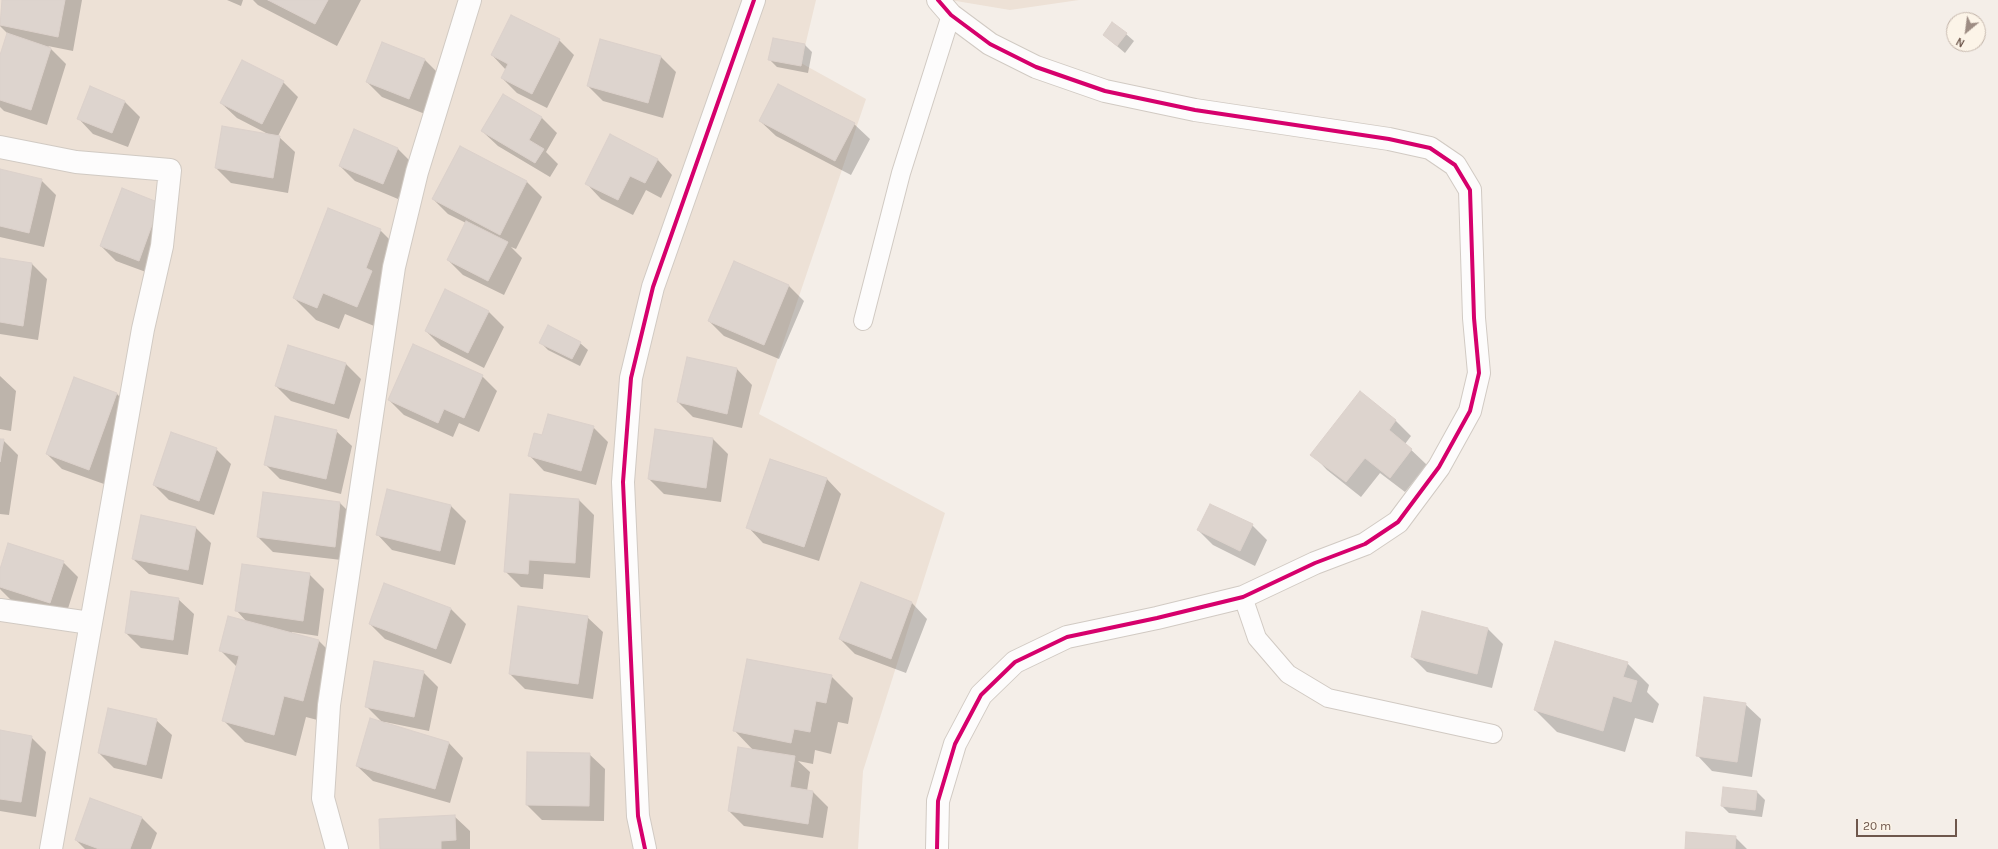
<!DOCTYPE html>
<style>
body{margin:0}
#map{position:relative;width:1998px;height:849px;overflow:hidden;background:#f4eee8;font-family:Karla,sans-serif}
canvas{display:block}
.north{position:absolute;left:1946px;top:12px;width:40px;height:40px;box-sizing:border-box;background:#fcf4e8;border:1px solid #c3b5aa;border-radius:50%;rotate:209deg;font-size:11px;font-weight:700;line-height:16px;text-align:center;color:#6e574c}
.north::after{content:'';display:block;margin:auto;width:14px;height:18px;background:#9d8c83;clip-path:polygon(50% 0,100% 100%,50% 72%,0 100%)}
.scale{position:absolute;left:1856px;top:819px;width:101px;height:18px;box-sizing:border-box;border:2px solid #6e574c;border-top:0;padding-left:5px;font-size:12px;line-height:14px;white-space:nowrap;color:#6e574c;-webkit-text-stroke:3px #fcf4e8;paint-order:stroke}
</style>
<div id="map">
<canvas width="1998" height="849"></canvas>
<div class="north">N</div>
<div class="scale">20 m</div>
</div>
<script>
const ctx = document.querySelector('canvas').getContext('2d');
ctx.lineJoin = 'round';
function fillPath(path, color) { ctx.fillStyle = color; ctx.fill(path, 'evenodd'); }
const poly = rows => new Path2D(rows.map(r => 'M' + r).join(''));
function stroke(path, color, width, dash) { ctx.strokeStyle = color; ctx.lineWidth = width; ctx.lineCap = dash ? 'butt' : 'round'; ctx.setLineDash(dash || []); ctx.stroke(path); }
fillPath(poly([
 [0,0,816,0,801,63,866,99,759,414,945,513,863,771,858,849,0,849],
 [950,0,1079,0,1010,10]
]), '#ede1d6');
fillPath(poly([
 [3,0,82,0,73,51,48,46,66,64,47,125,4,111,0,107,0,59,8,34,0,26],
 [227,0,243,0,241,6],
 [253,0,361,0,337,46,258,5],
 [1126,34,1134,41,1125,53,1104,35],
 [559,40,574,55,547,108,517,93,502,78,506,70,492,55],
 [601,40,661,57,676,72,663,118,603,101,588,86],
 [805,45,812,52,808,73,777,67,770,60],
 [425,60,440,75,425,114,382,97,367,82],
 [283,82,298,97,278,136,295,152,288,193,231,183,216,168,268,134,237,118,221,103],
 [90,88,125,102,140,117,128,147,93,134,78,118],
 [503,95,542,118,557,133,546,152,558,164,550,177,498,146,482,131],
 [760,121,854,124,870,139,851,175,776,136],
 [355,131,398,149,413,164,398,199,355,181,340,166],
 [460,147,527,182,542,197,516,249,511,247,522,258,504,295,463,275,448,260,466,223,448,214,433,199],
 [657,159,672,175,661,198,646,190,633,215,601,199,586,183],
 [0,170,41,180,56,195,44,247,0,237],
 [159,204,154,275,116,261,101,246],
 [380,230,402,252,379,328,345,314,339,329,316,320,294,298],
 [0,259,32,264,47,279,38,340,0,334],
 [734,262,789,286,804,301,779,359,724,336,709,321],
 [489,312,504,327,484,368,441,346,426,331],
 [540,342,580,343,588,350,580,366,548,350],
 [289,346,346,364,361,379,349,419,291,401,276,386],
 [688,358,737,369,752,385,742,428,693,417,678,402],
 [0,376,16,391,11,431,0,429],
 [482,376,497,391,479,432,459,423,453,437,404,415,389,400],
 [75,378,117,394,132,409,104,484,62,469,47,454],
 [1360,393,1396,421,1411,436,1405,444,1427,465,1405,492,1380,473,1361,497,1327,470,1312,454],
 [593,427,608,442,596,485,544,471,529,455],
 [656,430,713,439,728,454,721,502,664,494,649,479],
 [336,431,352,446,341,494,280,479,265,464],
 [0,440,3,440,18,455,9,515,0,514],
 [216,449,231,464,214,515,169,500,154,485],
 [826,478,841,494,819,561,763,543,748,527],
 [264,493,340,503,355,518,350,561,273,552,258,537],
 [579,500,594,515,590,578,544,574,543,589,521,587,506,572],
 [451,506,466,521,455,565,392,550,377,534],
 [142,517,196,528,211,543,203,585,149,574,133,559],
 [1252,525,1267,540,1255,566,1213,545,1198,530],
 [63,562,78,577,65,618,11,600,0,589,0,572],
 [309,574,324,589,318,636,292,632,292,633,319,641,340,662,325,722,306,717,296,756,245,742,223,720,237,667,220,650,247,622,237,611],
 [861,584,912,603,927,619,906,673,855,654,840,639],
 [178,599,194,614,188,655,141,648,126,633],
 [451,609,466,624,451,664,385,639,370,624],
 [587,617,603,632,593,699,525,689,510,674],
 [1488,629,1503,644,1492,688,1427,672,1412,657],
 [1627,663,1649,685,1647,692,1659,704,1653,723,1635,718,1625,752,1557,732,1535,710],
 [423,672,438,687,429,731,385,722,385,724,448,742,463,758,450,803,373,781,357,766,383,723,366,706],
 [831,676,853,698,848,724,838,722,831,754,815,750,813,764,798,761,810,772,807,791,813,792,828,807,823,838,744,826,729,811,754,751,734,730],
 [1745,704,1761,719,1752,777,1712,771,1697,755],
 [156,720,172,735,162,779,114,768,99,753],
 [0,731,31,737,46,752,36,817,0,811],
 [589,754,605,769,604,821,542,820,527,805],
 [1724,788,1757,792,1765,800,1762,817,1729,813,1722,806],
 [91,799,142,818,157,833,151,849,85,849,76,840],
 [454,816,470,831,470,849,381,849],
 [1735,837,1747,849,1686,849]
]), '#0003');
const building = poly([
 [2,0,65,0,58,37,0,25,2,0],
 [268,0,328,0,315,24,268,0],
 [511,15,560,39,532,94,501,78,508,64,491,55,511,15],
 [1112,22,1127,33,1117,46,1103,35,1112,22],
 [7,33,51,48,31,110,0,100,0,55,7,33],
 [773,38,805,44,801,66,768,60,773,38],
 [600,39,661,56,648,103,587,86,600,39],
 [382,42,425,59,409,99,366,82,382,42],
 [242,60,284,81,262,124,220,103,242,60],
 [778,84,855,123,835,161,759,121,778,84],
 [90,86,125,101,112,133,77,119,90,86],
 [503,94,542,117,529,140,544,149,535,163,481,131,503,94],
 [222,126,280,136,273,178,215,168,222,126],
 [354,129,398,148,383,184,339,166,354,129],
 [610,134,658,159,645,183,630,176,618,200,585,184,610,134],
 [460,146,527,181,500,235,432,199,460,146],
 [0,169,42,179,29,233,0,226,0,169],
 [122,188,160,203,139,261,100,246,122,188],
 [328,208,381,229,366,268,372,271,357,307,323,293,317,308,293,298,328,208],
 [466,221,508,242,488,281,447,260,466,221],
 [0,258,32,263,23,326,0,322,0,258],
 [734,261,789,285,764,345,708,321,734,261],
 [445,289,489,311,468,353,425,331,445,289],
 [548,325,581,342,572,359,539,343,548,325],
 [413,344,483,375,464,418,444,409,438,423,388,400,413,344],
 [288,345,346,363,334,404,275,386,288,345],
 [687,357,737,368,727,414,677,402,687,357],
 [74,377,117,393,89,470,46,454,74,377],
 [1360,391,1396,420,1389,430,1412,449,1390,478,1365,458,1346,482,1310,455,1360,391],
 [548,414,594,426,581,471,528,456,534,433,542,435,548,414],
 [275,416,337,430,326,479,264,465,275,416],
 [655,429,713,438,706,488,648,479,655,429],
 [171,432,217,448,199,501,153,485,171,432],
 [0,439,4,439,0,462,0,439],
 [770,459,827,478,804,547,746,528,770,459],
 [387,489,451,505,440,551,376,535,387,489],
 [263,492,340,502,335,547,257,537,263,492],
 [510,494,579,499,575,563,529,560,528,574,504,572,510,494],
 [1210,504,1253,524,1240,551,1197,530,1210,504],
 [141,515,196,527,188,570,132,559,141,515],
 [8,543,64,561,50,603,0,587,0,569,8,543],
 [242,564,310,573,303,621,235,611,242,564],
 [861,582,912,602,891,659,839,639,861,582],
 [384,583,451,608,436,649,369,624,384,583],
 [131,591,179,598,173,640,125,633,131,591],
 [518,606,588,616,578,684,509,674,518,606],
 [1422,611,1488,628,1477,674,1411,657,1422,611],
 [228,616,319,640,303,701,284,696,274,735,222,721,239,656,219,651,228,616],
 [1555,641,1628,662,1623,677,1637,681,1631,702,1613,696,1603,731,1534,710,1555,641],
 [747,659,832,675,826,703,816,701,810,732,794,729,791,743,733,731,747,659],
 [374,661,424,671,414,717,365,707,374,661],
 [1704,697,1746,703,1737,762,1696,756,1704,697],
 [108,708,157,719,146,765,98,753,108,708],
 [370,718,449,742,435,789,356,766,370,718],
 [0,730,32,736,21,802,0,799,0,730],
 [738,747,795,756,790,787,813,791,808,824,728,811,738,747],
 [527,752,590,753,589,806,526,805,527,752],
 [1723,787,1757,791,1755,810,1721,806,1723,787],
 [90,798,142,817,130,849,99,849,75,840,90,798],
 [455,815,456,840,441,841,441,849,380,849,379,819,455,815],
 [1686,832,1736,836,1735,849,1685,849,1686,832]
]);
fillPath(building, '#ddd4ce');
stroke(building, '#dcd1cb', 1);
const lane = poly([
 [863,321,901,173,951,15],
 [1243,597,1257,638,1288,674,1328,698,1493,734]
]);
const street = poly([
 [0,147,76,162,170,170,162,246,143,329,51,849],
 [0,610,90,623],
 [337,849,323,798,329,705,394,267,417,172,470,0],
 [645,849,638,816,623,482,631,378,653,287,754,0],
 [937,849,938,801,955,744,981,695,1015,662,1067,637,1157,618,1243,597,1315,563,1365,544,1398,522,1439,467,1470,411,1479,373,1474,318,1470,190,1455,165,1430,148,1389,139,1195,110,1105,91,1036,67,990,44,951,15,938,0]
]);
stroke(lane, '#d1cac3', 20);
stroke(street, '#d1cac3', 24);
stroke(lane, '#fdfcfc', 18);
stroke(street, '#fdfcfc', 22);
stroke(poly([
 [645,849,638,816,623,482,631,378,653,287,754,0],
 [937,849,938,801,955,744,981,695,1015,662,1067,637,1157,618,1243,597,1315,563,1365,544,1398,522,1439,467,1470,411,1479,373,1474,318,1470,190,1455,165,1430,148,1389,139,1195,110,1105,91,1036,67,990,44,951,15,938,0]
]), '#d6006c', 4);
</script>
